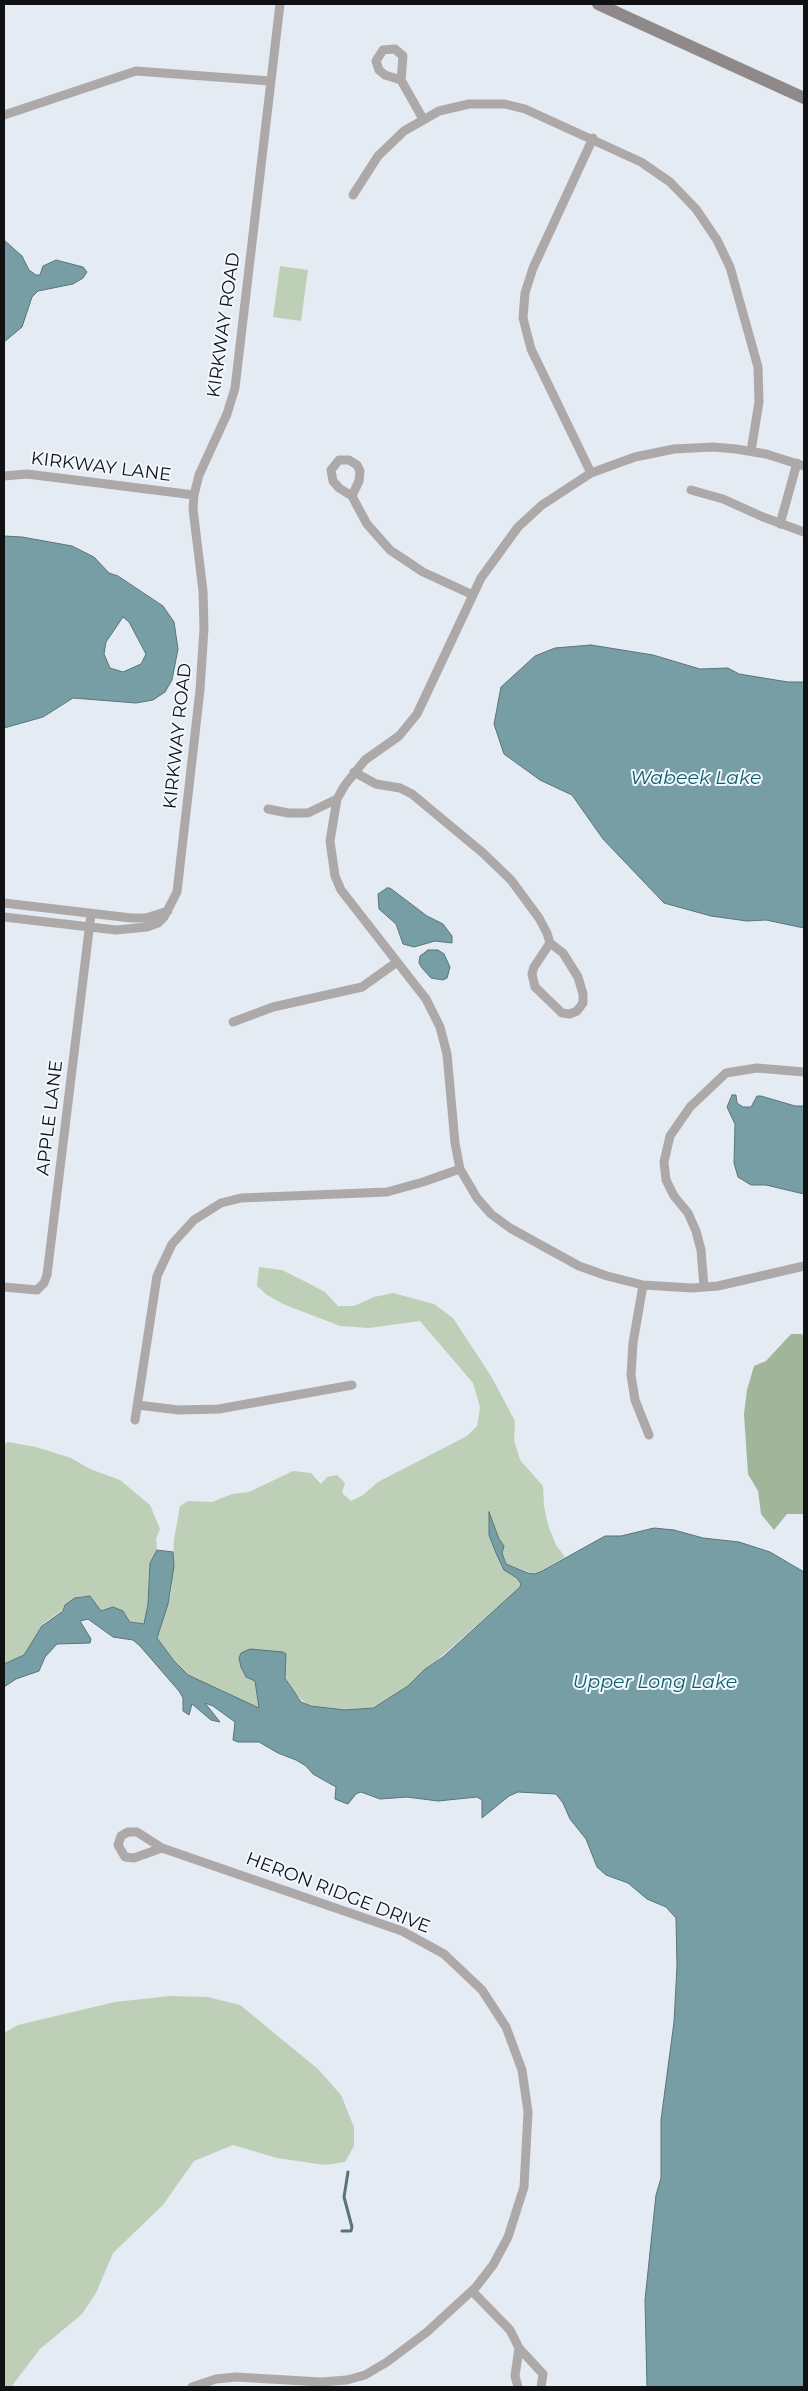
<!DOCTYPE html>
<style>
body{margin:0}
#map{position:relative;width:808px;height:2391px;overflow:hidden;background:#e4ebf2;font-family:Montserrat,sans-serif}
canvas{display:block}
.frame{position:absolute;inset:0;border:5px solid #0f1113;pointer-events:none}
</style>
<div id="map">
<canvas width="808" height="2391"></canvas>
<div class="frame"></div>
</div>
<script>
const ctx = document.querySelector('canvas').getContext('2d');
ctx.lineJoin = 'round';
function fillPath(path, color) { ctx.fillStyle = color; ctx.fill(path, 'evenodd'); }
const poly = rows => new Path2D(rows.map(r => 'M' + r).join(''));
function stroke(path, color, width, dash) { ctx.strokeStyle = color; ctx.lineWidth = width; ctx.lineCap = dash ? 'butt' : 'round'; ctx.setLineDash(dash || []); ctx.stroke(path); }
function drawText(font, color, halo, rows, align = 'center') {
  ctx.font = font + ' Montserrat,sans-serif'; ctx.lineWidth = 4; ctx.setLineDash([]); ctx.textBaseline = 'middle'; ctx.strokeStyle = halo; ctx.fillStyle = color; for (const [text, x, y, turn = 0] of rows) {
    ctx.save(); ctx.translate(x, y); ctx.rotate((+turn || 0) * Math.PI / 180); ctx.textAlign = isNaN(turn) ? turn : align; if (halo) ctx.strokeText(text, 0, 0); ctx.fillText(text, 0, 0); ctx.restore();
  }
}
fillPath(poly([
 [280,266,308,270,301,321,273,317],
 [259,1267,282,1270,308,1283,325,1292,338,1306,354,1306,374,1297,393,1293,434,1304,453,1318,491,1376,515,1421,514,1440,520,1460,543,1486,544,1506,548,1525,556,1545,565,1557,535,1574,506,1564,502,1553,504,1546,500,1543,489,1512,489,1535,504,1570,517,1578,521,1584,520,1587,408,1686,369,1709,345,1710,308,1705,296,1695,272,1653,254,1649,241,1653,239,1658,244,1675,255,1681,260,1707,257,1708,188,1675,174,1661,157,1638,171,1593,174,1540,180,1506,188,1501,212,1502,232,1494,249,1492,293,1471,311,1473,321,1484,327,1477,337,1475,345,1483,342,1493,351,1501,363,1495,378,1482,467,1436,477,1426,480,1407,473,1383,420,1321,369,1328,340,1326,283,1304,267,1295,257,1286],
 [8,1442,36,1447,71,1458,90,1469,120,1480,150,1505,160,1529,156,1539,157,1550,150,1563,148,1604,144,1624,132,1623,125,1613,110,1608,101,1611,91,1597,82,1596,44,1623,24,1655,4,1664,4,1444],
 [170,1996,207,1997,240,2005,318,2069,341,2095,354,2127,354,2146,345,2162,325,2165,277,2158,233,2145,194,2161,163,2205,113,2253,96,2293,82,2314,40,2349,11,2387,4,2387,4,2033,18,2025,115,2002]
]), '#becfb8');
fillPath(poly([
 [791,1334,802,1334,804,1339,804,1514,787,1514,774,1530,761,1514,758,1491,748,1474,744,1414,747,1390,754,1366,766,1361]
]), '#a1b59a');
const water = poly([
 [4,240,22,256,29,270,36,275,40,275,43,266,56,260,83,267,87,272,83,278,73,284,38,291,32,297,22,327,4,342,4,240],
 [4,536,22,537,72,546,94,557,109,573,118,576,163,606,174,622,178,649,172,680,165,692,153,700,136,703,73,698,43,717,4,728,4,536],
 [123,617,129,622,146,654,141,664,123,672,110,668,104,654,106,642,123,617],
 [591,645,653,655,700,669,728,668,739,674,788,682,804,682,804,928,766,920,747,921,711,916,664,903,603,839,572,795,540,780,504,754,494,724,501,687,535,656,555,648,591,645],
 [387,888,390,888,427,916,443,924,452,936,452,943,435,941,414,947,403,944,396,924,379,909,378,894,387,888],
 [428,950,438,950,444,954,450,967,447,978,443,980,431,978,422,968,419,963,420,956,428,950],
 [732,1095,736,1095,737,1103,743,1107,751,1107,757,1096,761,1096,795,1106,804,1106,804,1194,766,1185,751,1185,738,1177,734,1163,735,1124,727,1107,732,1095],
 [489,1512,499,1539,504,1546,502,1553,506,1564,528,1573,535,1574,542,1571,605,1536,621,1536,654,1528,674,1530,703,1538,739,1542,770,1552,804,1572,804,2387,647,2387,645,2300,656,2195,661,2178,661,2120,674,2022,677,1966,676,1918,666,1907,647,1899,628,1883,606,1875,597,1867,586,1839,570,1819,563,1803,556,1794,518,1792,509,1796,482,1818,482,1800,477,1797,438,1801,407,1797,380,1799,361,1792,356,1794,348,1804,345,1803,335,1799,336,1787,313,1774,306,1766,296,1760,278,1753,259,1742,238,1742,233,1740,235,1722,213,1706,205,1703,220,1722,211,1720,192,1704,189,1715,183,1711,183,1698,179,1691,140,1646,133,1640,113,1637,88,1619,80,1621,91,1639,90,1643,57,1644,45,1657,39,1671,16,1679,4,1687,4,1664,24,1655,42,1626,63,1611,65,1605,75,1598,90,1596,101,1611,113,1607,123,1611,130,1622,144,1624,148,1604,150,1563,157,1550,173,1552,174,1566,168,1604,157,1638,174,1661,188,1675,259,1708,255,1681,246,1677,241,1667,239,1658,241,1653,250,1649,283,1652,286,1654,285,1678,301,1702,311,1706,345,1710,373,1708,408,1686,424,1670,443,1657,520,1587,521,1584,517,1578,504,1570,496,1553,489,1535,489,1512]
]);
fillPath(water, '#779ea5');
stroke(water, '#587479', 1);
stroke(poly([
 [342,2231,351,2231,352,2227,344,2197,348,2172]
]), '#587479', 3);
stroke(poly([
 [401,80,385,75,379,70,376,61,383,50,395,49,403,56,401,80,423,119],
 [4,115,136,71,270,81],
 [353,195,378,156,404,131,439,111,469,104,505,104,525,109,641,162,670,182,696,209,717,240,730,267,758,367,759,402,751,451],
 [804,466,766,454,736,449,713,447,674,449,635,457,591,473,542,505,518,527,481,578,417,714,399,736,365,760,345,785,337,799,330,841,335,876,341,890,426,999,440,1027,447,1054,455,1143,460,1169,477,1198,491,1214,510,1228,579,1266,607,1276,643,1285,692,1288,718,1286,804,1266],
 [591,473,531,349,523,318,525,293,533,268,593,138],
 [4,476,27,474,194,495],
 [691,490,723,499,763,517,804,532],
 [352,496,339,488,333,481,331,470,339,460,349,460,357,465,360,471,359,481,352,496,367,524,390,550,423,572,473,595],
 [780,524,797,463],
 [354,772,376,784,400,788,412,794,483,853,511,880,539,918,547,933,550,943,563,953,578,977,583,994,583,1003,577,1011,570,1014,562,1013,535,987,532,974,534,967,550,943],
 [268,809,288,813,308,813,337,799],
 [4,903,131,918,146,918,168,911],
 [4,917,116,930,147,927,158,923,164,917,177,892,200,690,204,628,203,591,193,509,194,495,199,475,227,414,235,388,280,4],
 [233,1022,273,1007,362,987,397,962],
 [643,1285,633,1343,631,1375,635,1400,649,1435],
 [4,1287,37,1290,44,1283,47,1275,91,914],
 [704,1287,701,1250,696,1231,688,1213,674,1196,666,1180,664,1162,670,1136,690,1107,726,1073,757,1068,804,1072],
 [137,1405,179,1410,219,1409,352,1385],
 [135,1420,157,1276,172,1244,194,1220,221,1203,241,1198,387,1192,423,1182,460,1169],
 [128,1832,137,1832,162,1848,134,1858,125,1857,118,1845,121,1836,128,1832],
 [162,1848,402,1931,444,1954,482,1990,506,2027,522,2070,528,2112,524,2187,508,2237,493,2265,476,2287,427,2332,387,2362,365,2375,347,2380,321,2382,236,2377,216,2379,192,2387],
 [472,2291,510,2330,519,2348],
 [518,2387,515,2376,519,2348,543,2374,541,2387]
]), '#ada9a9', 9);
stroke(poly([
 [598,4,804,98]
]), '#908989', 12);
drawText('18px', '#0f1113', '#f3f8fe', [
 ["KIRKWAY ROAD",224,325,-82],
 ["KIRKWAY LANE",101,467,7],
 ["KIRKWAY ROAD",178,736,-84],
 ["APPLE LANE",50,1118,-83],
 ["HERON RIDGE DRIVE",338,1893,21]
]);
drawText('italic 19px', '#0e5f6c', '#f3f8fe', [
 ["Wabeek Lake",696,778],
 ["Upper Long Lake",655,1682]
]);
</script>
